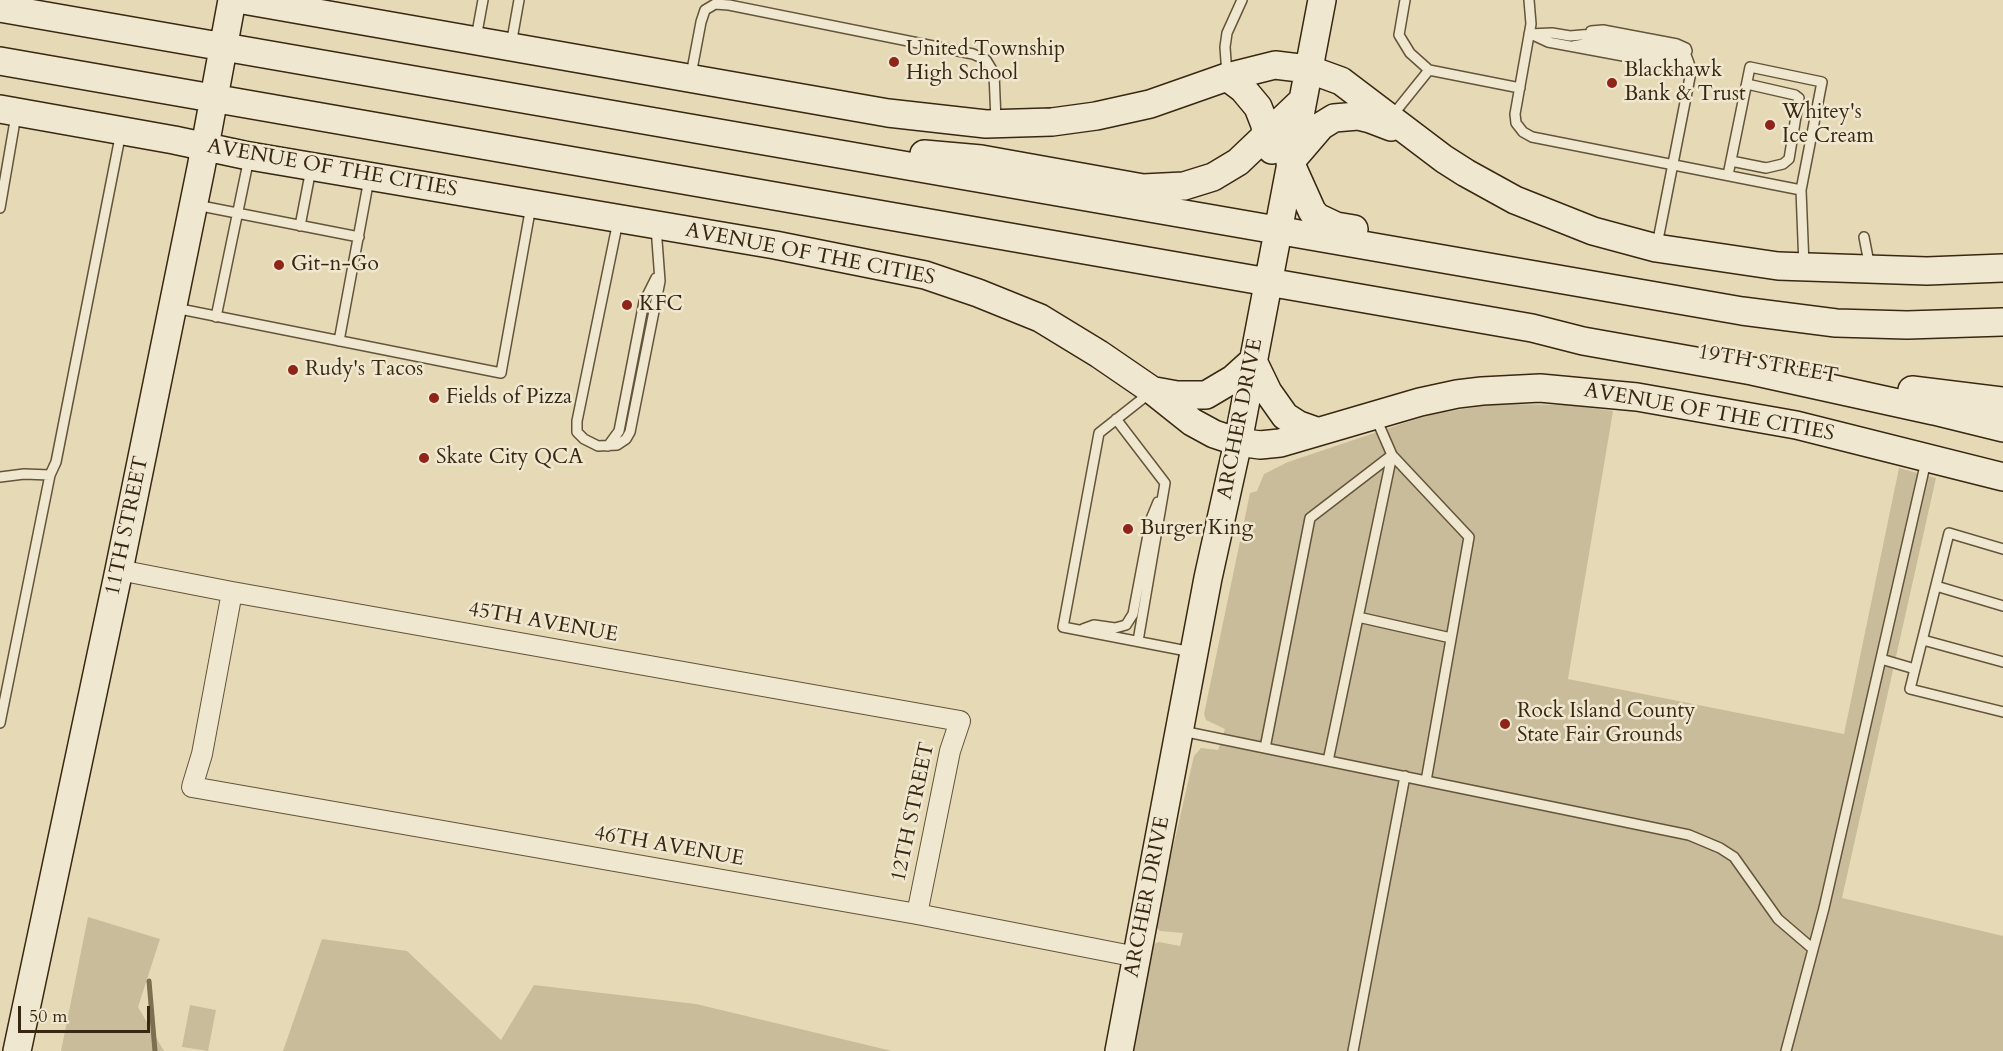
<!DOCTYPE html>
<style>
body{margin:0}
#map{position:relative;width:2003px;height:1051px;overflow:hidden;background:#e6dab6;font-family:Cardo,serif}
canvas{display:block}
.scale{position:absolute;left:18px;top:1006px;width:132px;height:27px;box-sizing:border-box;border:3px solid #382711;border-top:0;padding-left:8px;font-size:18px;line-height:21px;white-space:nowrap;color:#382711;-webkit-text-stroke:4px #efe7d0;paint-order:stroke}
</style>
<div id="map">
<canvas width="2003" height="1051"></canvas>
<div class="scale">50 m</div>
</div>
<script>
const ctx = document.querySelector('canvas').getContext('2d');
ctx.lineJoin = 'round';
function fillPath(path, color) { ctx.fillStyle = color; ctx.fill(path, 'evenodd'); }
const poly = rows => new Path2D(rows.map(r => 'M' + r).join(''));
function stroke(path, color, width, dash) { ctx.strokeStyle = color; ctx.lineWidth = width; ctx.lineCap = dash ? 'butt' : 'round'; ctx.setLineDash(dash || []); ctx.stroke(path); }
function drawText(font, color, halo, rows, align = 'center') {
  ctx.font = font + ' Cardo,serif'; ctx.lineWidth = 5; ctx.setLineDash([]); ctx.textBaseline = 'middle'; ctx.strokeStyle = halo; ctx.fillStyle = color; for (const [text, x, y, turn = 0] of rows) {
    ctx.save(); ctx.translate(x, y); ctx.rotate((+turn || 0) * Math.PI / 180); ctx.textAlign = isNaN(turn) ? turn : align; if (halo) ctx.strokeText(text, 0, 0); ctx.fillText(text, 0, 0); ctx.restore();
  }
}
fillPath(poly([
 [1494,404,1568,405,1613,411,1568,679,1844,734,1899,468,1936,478,1842,898,2003,936,2003,1051,1129,1051,1149,946,1159,942,1180,946,1183,933,1160,931,1155,926,1194,756,1201,748,1218,750,1225,729,1206,720,1204,714,1250,493,1257,491,1264,474,1288,462,1407,422,1433,414],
 [88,917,160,939,138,1007,164,1051,61,1051],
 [322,939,407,951,501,1040,534,985,696,1004,892,1051,283,1051],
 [190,1005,216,1010,208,1051,182,1047]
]), '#c8bc9a');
stroke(poly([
 [149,981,155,1051]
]), '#7d6e52', 5);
const lane = poly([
 [1529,0,1531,24,1515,114,1516,123,1523,132,1532,137,1801,190,1804,266],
 [1591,31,1603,30,1677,44,1686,48,1687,51],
 [1529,34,1552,33,1570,36,1593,34,1673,50,1686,55,1689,63],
 [1533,35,1548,42,1677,66,1686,72,1690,77],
 [476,38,483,0],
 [511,45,519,0],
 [1573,46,1595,42,1680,59,1690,66,1690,77,1657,245],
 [1429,70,1520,88],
 [691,75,701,22,705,10,715,4,729,5,973,54,986,60,994,73,996,121],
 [1227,75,1225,47,1227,33,1242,0],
 [1392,116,1429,70,1410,53,1399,35,1405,0],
 [1731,161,1766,168,1783,164,1789,159,1799,98,1795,95,1747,84],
 [1728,175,1750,67,1822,82,1801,190],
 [196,205,359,237],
 [0,208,16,115],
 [618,221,577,421,577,432,584,439,598,446,617,445,626,439,630,432,660,281,656,227],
 [300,226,311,169],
 [1864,237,1870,268],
 [175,308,501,373,531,206],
 [216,317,249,158],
 [339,341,369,179],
 [1151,392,1099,433,1063,627,1192,652],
 [1375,416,1392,455,1469,537,1426,781],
 [1116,419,1165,483,1138,641],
 [608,446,619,431,644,302,656,278],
 [0,477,24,474,50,475],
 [2003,549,1949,533,1910,689,2003,712],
 [1936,586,2003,606],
 [1358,617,1451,638],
 [1083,629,1094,625,1115,628,1126,625,1133,614,1151,519,1158,502],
 [1923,640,2003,662],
 [1881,659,1915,669],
 [0,723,50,475,56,462,121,132],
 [1182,731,1689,835,1720,848,1734,857,1778,919,1813,949],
 [1265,748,1310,518,1392,455],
 [1328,761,1392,455],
 [1353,1051,1405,776],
 [1786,1051,1824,908,1926,461]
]);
const street = poly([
 [119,570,232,592,960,721,950,751,917,914],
 [232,592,202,754,192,787,917,914,1137,957]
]);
const secondary = poly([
 [243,0,888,113,986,124,1052,122,1096,116,1150,104,1227,77,1275,65,1308,69,1341,81,1444,159,1466,173,1515,200,1593,231,1656,248,1778,266,1927,271,2003,268],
 [0,8,1742,311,1836,323,1907,325,2003,322],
 [0,61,1532,328,1583,341,1752,371,1934,411,2003,428],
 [1227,77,1243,89,1258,107,1265,125,1266,136,1272,150],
 [0,109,174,140,244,155,775,245,925,275,978,293,1040,318,1099,354,1153,391,1192,422,1214,434,1238,442,1260,445,1280,443,1420,402,1457,394,1482,391,1540,388,1637,397,1796,425,2003,477],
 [924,154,981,159,1143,188,1184,186,1213,177,1238,162,1301,102],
 [1291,161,1321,126,1334,118,1358,116,1370,119,1391,127],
 [1290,162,1312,211,1317,217,1336,226,1354,229],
 [1912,390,2003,401],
 [1155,391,1177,395,1206,395,1233,379,1253,361,1268,392,1285,416,1299,425,1316,431],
 [17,1051,119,570,201,168,232,0],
 [1119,1051,1208,578,1238,442,1322,0]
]);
stroke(lane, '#64543a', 12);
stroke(street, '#64543a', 22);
stroke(secondary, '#382711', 30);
stroke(lane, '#efe7d0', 9);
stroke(street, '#efe7d0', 20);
stroke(secondary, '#efe7d0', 27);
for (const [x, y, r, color] of [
 [894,62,6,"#8f2418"],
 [1612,83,6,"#8f2418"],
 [1770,125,6,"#8f2418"],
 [279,265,6,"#8f2418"],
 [627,305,6,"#8f2418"],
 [293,370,6,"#8f2418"],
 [434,398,6,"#8f2418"],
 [424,458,6,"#8f2418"],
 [1128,529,6,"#8f2418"],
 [1505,724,6,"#8f2418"]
]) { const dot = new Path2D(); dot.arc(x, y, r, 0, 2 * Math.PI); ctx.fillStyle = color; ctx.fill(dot); stroke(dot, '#efe7d0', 2); }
drawText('21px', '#382711', '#efe7d0', [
 ["United Township",906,50],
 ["High School",906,74],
 ["Blackhawk",1624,71],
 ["Bank & Trust",1624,95],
 ["Whitey's",1782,113],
 ["Ice Cream",1782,137],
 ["Git-n-Go",291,265],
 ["KFC",639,305],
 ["Rudy's Tacos",305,370],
 ["Fields of Pizza",446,398],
 ["Skate City QCA",436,458],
 ["Burger King",1140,529],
 ["Rock Island County",1517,712],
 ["State Fair Grounds",1517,736]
], 'left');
drawText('21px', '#382711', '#efe7d0', [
 ["AVENUE OF THE CITIES",332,169,10],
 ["AVENUE OF THE CITIES",810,255,11],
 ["19TH STREET",1768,365,10],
 ["AVENUE OF THE CITIES",1709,413,10],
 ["ARCHER DRIVE",1241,419,-79],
 ["11TH STREET",128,526,-78],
 ["45TH AVENUE",543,623,10],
 ["12TH STREET",914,812,-78],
 ["46TH AVENUE",669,847,10],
 ["ARCHER DRIVE",1148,897,-79]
]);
</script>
